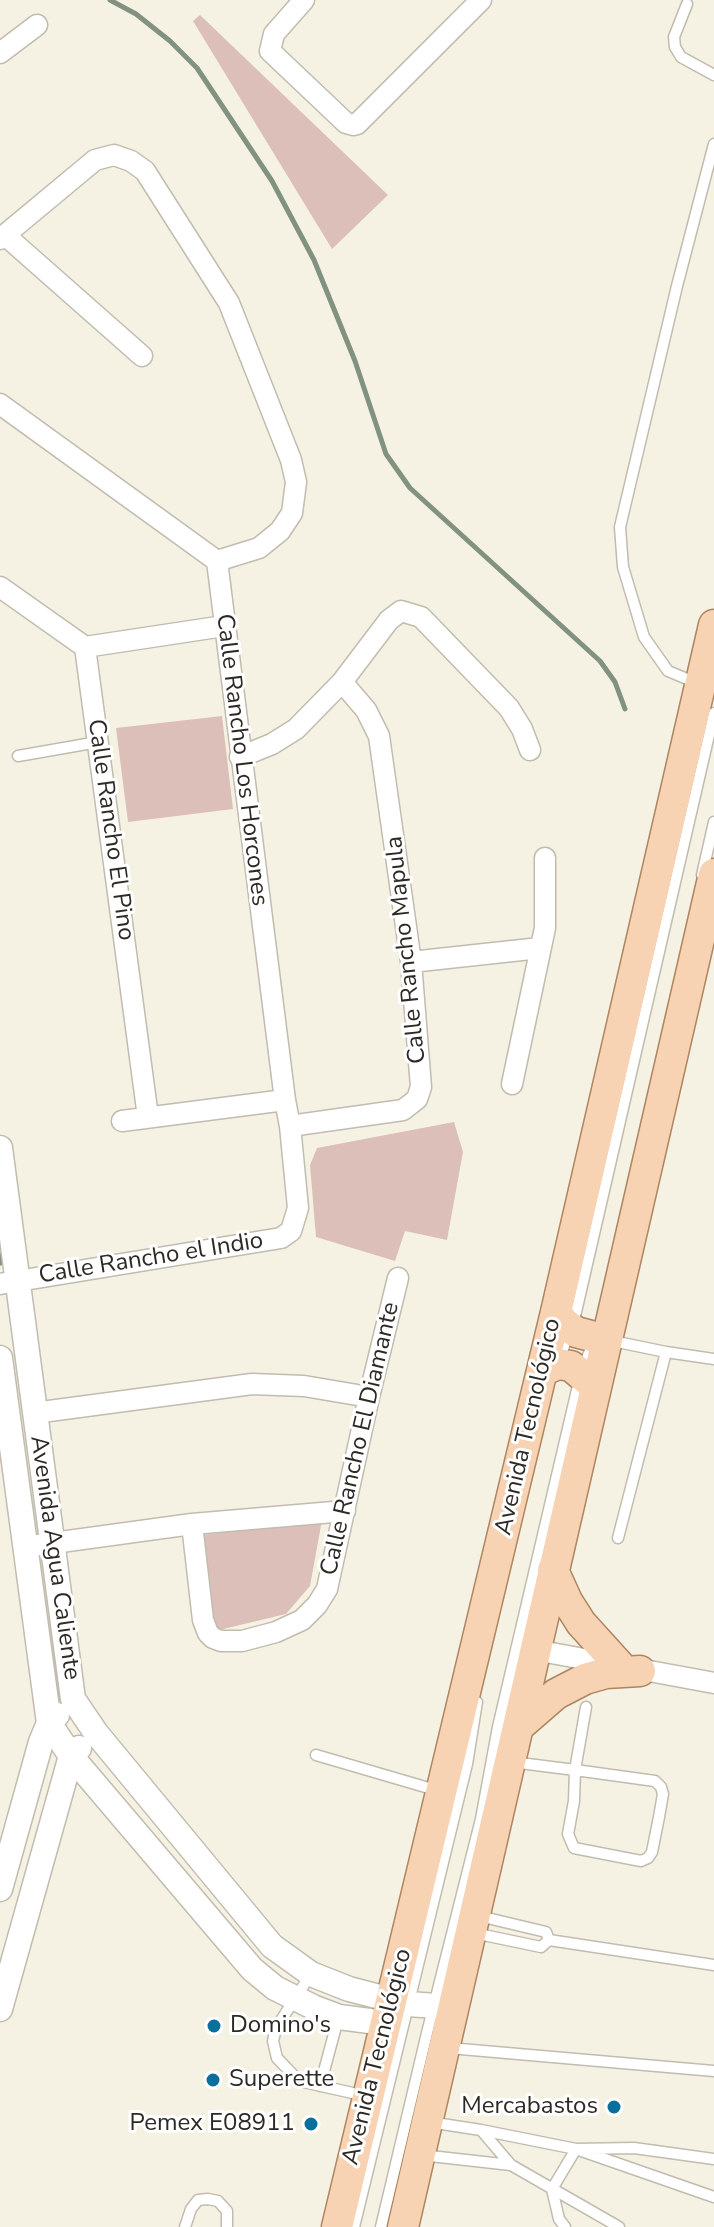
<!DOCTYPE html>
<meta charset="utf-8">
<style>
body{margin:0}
canvas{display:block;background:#f6f2e3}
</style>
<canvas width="714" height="2227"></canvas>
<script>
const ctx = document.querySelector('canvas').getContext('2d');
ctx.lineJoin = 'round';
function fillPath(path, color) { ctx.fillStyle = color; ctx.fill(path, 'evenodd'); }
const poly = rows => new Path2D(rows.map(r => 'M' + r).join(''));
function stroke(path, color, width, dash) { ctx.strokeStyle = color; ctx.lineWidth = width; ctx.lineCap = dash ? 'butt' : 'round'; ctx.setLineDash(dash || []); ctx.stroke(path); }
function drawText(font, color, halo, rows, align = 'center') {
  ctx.font = font + ' "Nunito Sans",sans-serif'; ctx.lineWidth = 6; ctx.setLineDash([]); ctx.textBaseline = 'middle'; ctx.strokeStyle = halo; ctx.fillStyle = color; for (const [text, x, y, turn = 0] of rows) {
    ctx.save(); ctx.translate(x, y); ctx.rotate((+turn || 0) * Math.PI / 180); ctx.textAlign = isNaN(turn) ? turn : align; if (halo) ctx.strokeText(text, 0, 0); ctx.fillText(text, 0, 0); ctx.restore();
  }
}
fillPath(poly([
 [200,15,388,195,332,249,193,21],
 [222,716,233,809,128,822,116,728],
 [454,1122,463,1152,447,1240,405,1231,395,1261,316,1237,310,1165,317,1148],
 [322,1520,310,1586,286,1614,219,1630,207,1618,194,1536]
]), '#dcbfb9');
stroke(poly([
 [110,0,136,14,170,41,197,68,272,181,314,260,355,361,386,454,410,488,600,661,615,682,625,709],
 [0,1255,1,1263]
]), '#819281', 5);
const service = poly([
 [687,4,674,37,675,47,681,57,714,75],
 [699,684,668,671,644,637,623,567,620,527,677,286,714,144],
 [18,756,98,742],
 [702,875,714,822],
 [608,1340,666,1352,618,1538],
 [666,1352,714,1359],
 [559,1360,576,1312,714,713],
 [316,1755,439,1791],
 [512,1762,575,1770,586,1707],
 [575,1770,655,1781,661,1787,663,1794,659,1817,652,1852,648,1858,641,1861,574,1848,568,1834,574,1801,575,1770],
 [479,1916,546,1932,549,1940],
 [474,1933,541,1947,549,1940,714,1965],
 [311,1974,276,2028,273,2041,277,2058,299,2081,366,2096],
 [449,2048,714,2071],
 [320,2086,338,2019],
 [429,2122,481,2130,511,2165,619,2227],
 [481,2130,576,2149,714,2197],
 [421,2155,511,2165],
 [185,2227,191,2209,198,2200,208,2199,218,2201,227,2211,227,2227],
 [354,2227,467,1764,477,1702],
 [381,2227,427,2033,481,1819,498,1727,581,1373,592,1346],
 [565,2227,559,2219,552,2189,576,2149,634,2148,714,2159]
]);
const minor = poly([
 [304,0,274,34,270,51,346,123,353,125,357,124,481,0],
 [0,53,37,25],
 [6,236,142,356],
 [0,239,95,160,114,155,131,161,145,171,229,303,291,460,296,482,292,513,280,531,259,548,217,561],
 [0,404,217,561,285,1100,290,1126,298,1208,291,1231,281,1238,0,1284],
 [0,587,85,647,148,1117],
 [85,647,224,626],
 [240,757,272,744,296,729,342,682,389,620,401,611,421,617,509,708,522,729,530,750],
 [411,962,540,948],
 [512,1084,545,928,545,858],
 [122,1121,285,1100],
 [290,1126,403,1110,417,1099,421,1087,411,962,379,736,366,710,342,682],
 [34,1413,252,1384,304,1386,369,1397],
 [192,1524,203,1620,208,1633,213,1638,221,1641,242,1641,276,1632,302,1620,317,1605,327,1589,369,1397,398,1278],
 [24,1547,192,1524,345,1511],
 [535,1650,714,1683]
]);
const tertiary = poly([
 [0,1148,73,1699,96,1733,272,1946,311,1974,349,1989,407,2004,453,2007],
 [0,1358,49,1723,71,1756,252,1969,275,1988,315,2008,339,2017,385,2023],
 [0,1889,41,1742,49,1723,57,1715],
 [0,2009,71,1756,79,1748]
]);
const primary = poly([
 [556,1312,564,1323,576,1332,606,1340],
 [542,1371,558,1364,571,1366,595,1386],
 [553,1570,567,1601,581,1623,619,1665],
 [518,1727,556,1694,585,1679,606,1673,640,1671],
 [337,2227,556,1312,714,625],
 [403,2227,714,874]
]);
stroke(service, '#c1bcaf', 13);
stroke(minor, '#c1bcaf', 23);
stroke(tertiary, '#c1bcaf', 27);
stroke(primary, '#ad8561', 33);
stroke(service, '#fff', 10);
stroke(minor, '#fff', 20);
stroke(tertiary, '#fff', 24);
stroke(primary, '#f7d3b4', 30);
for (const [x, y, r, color] of [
 [214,2026,8,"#0b6f9c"],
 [213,2080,8,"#0b6f9c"],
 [614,2107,8,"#0b6f9c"],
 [311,2124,8,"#0b6f9c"]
]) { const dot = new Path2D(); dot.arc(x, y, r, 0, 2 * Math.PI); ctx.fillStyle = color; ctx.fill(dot); stroke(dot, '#fff', 3); }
drawText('24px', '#2c2a25', '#fff', [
 ["Calle Rancho Los Horcones",241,760,83],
 ["Calle Rancho El Pino",110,830,82],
 ["Calle Rancho Mapula",407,950,-96],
 ["Calle Rancho el Indio",151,1259,-9],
 ["Avenida Tecnológico",529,1427,-77],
 ["Calle Rancho El Diamante",361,1439,-77],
 ["Avenida Agua Caliente",54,1558,82],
 ["Avenida Tecnológico",378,2057,-76]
]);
drawText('24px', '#2c2a25', '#fff', [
 ["Domino's",230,2026],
 ["Superette",229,2080],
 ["Mercabastos",598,2107,"right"],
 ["Pemex E08911",295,2124,"right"]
], 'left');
</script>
